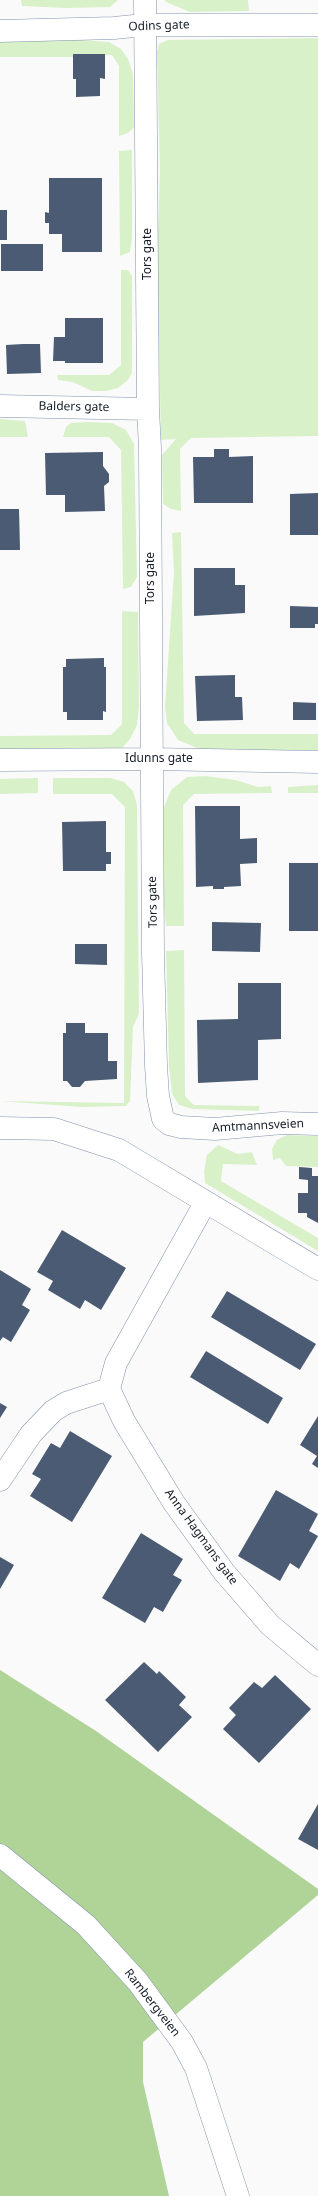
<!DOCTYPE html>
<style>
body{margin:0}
canvas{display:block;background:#fafafa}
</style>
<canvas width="318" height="2196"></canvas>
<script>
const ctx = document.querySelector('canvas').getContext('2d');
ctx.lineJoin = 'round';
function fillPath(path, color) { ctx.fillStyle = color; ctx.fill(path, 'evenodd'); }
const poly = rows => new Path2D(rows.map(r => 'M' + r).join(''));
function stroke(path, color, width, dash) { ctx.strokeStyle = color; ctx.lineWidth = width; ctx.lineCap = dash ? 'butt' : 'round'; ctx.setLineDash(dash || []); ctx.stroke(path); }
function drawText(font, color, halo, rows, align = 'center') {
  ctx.font = font + ' "Noto Sans",sans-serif'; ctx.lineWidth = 4; ctx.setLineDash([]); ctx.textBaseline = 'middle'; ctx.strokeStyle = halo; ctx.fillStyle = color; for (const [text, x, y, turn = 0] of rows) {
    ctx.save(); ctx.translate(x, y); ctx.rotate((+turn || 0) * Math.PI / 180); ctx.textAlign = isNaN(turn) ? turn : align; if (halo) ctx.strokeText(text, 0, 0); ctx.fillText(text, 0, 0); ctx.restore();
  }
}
fillPath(poly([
 [21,0,118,0,110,7,66,8,22,6],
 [165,0,248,0,249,11,190,12,166,2],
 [318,38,318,436,191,438,180,449,181,511,171,509,163,504,162,455,176,439,161,440,160,390,157,262,160,170,157,52,159,44,168,40],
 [80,40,109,42,121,49,128,59,133,74,134,127,128,133,119,136,119,66,112,55,73,54,73,57,0,57,0,42],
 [132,150,132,238,130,252,120,256,119,151],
 [121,270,128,270,132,276,132,373,128,380,118,388,106,391,92,391,73,382,58,380,57,375,109,375,121,365],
 [0,419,25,421,28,437,0,437],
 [88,422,112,423,126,430,134,444,137,577,131,587,123,589,121,450,109,437,63,437,66,427,71,423],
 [181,532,184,723,194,734,318,734,318,750,202,750,178,740,167,723,165,707,174,572,172,533],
 [122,611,138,612,139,707,137,725,130,739,122,748,112,749,0,749,0,736,111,735,122,724],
 [206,776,235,780,258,787,271,786,272,793,194,794,183,805,184,926,166,926,164,904,164,807,171,790,187,777],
 [38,778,38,793,0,794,0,779],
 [53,778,110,778,124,782,133,791,137,805,139,1014,133,1027,130,1101,126,1106,82,1107,0,1101,124,1103,125,807,112,794,53,794],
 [318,785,318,793,288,793,288,787],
 [184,950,185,1096,194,1105,259,1106,259,1111,193,1109,179,1105,172,1094,169,1065,166,951],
 [287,1135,318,1136,318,1167,286,1166,280,1158,273,1160,272,1149,277,1140],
 [218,1145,238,1154,252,1152,257,1165,223,1164,221,1181,318,1238,318,1251,205,1183,204,1171,207,1155]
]), '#d9f1c9');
fillPath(poly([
 [0,1670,96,1731,318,1889,318,1895,143,2042,143,2082,169,2196,0,2196]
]), '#b0d397');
fillPath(poly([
 [73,54,105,54,105,79,100,78,100,96,76,97,76,79,73,79],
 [49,178,102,178,102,252,62,252,62,234,49,234,49,223,45,223,45,212,49,213],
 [0,210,7,210,7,240,0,240],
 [1,244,43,244,43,271,1,271],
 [65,318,103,318,103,363,65,363,65,361,53,361,54,337,65,337],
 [23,344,40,344,41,373,7,374,6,345],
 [214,449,229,449,229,457,253,456,253,503,194,503,193,457,214,457],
 [103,452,103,466,109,474,109,482,104,486,105,511,65,512,65,495,46,495,45,453],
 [318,493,318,535,290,535,290,494],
 [0,509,19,509,20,550,0,550],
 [194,568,235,568,235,585,245,585,245,613,194,616],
 [290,606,318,607,318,624,315,624,315,628,290,628],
 [104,658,104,667,106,667,106,712,103,711,103,720,67,720,67,712,63,712,63,667,66,667,66,659],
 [235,675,235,697,242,697,243,720,197,721,195,676],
 [293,702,316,703,316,720,293,720],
 [195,806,240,806,240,839,257,838,257,863,240,864,241,886,224,887,224,889,213,889,213,886,196,887],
 [106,821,106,852,111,852,111,864,106,864,106,871,63,871,62,822],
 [289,863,318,863,318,931,289,931],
 [212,922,261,923,260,952,212,951],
 [75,944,107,944,107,965,75,964],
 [238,983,281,983,281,1039,258,1040,258,1080,198,1083,197,1020,238,1019],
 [66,1023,85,1023,85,1033,108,1033,108,1061,117,1061,117,1079,85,1081,80,1087,72,1087,67,1081,63,1081,63,1033,66,1033],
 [299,1167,312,1168,312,1176,318,1176,318,1223,307,1217,307,1213,298,1213,298,1193,308,1193,308,1180,299,1179],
 [62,1230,126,1268,101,1310,85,1300,80,1309,48,1290,53,1281,37,1272],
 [0,1270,31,1289,22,1305,30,1310,11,1342,3,1337,0,1341],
 [227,1291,316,1344,300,1370,211,1317],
 [206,1351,283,1398,268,1424,190,1377],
 [0,1403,7,1407,0,1418],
 [318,1416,318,1468,312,1464,317,1456,300,1445],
 [70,1431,112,1456,72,1522,30,1496,41,1479,32,1474,51,1443,60,1448],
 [276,1490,318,1514,309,1531,318,1536,299,1569,290,1563,280,1581,238,1556],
 [141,1533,183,1559,173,1575,182,1580,172,1596,163,1612,154,1607,145,1623,102,1598],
 [0,1557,14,1565,0,1589],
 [144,1662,157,1674,159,1671,186,1697,179,1705,192,1717,158,1752,105,1700],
 [275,1675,311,1709,259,1763,223,1729,236,1715,229,1708,254,1682,262,1688],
 [318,1804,318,1850,298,1839]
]), '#4a5b73');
const minor = poly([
 [145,0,148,409,150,448,153,953,156,1066,158,1096,163,1119,169,1124,181,1127,215,1129,282,1123,318,1124],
 [0,31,114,28,144,25,318,25],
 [0,406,148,409],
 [0,760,151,759,318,762],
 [205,1203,116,1363,109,1389,124,1421,174,1503,224,1572,270,1625,318,1665],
 [0,1480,31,1434,53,1411,66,1403,109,1389],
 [0,1855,86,1925,138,1982,182,2042,196,2068,238,2196]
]);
const tertiary = poly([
 [0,1128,54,1129,119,1150,318,1269]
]);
stroke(minor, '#8092ac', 23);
stroke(tertiary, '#8092ac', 23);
stroke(minor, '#fff', 22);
stroke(tertiary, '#fff', 22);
drawText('12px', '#151c26', '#fff', [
 ["Odins gate",159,26,-2],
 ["Tors gate",148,254,-90],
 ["Balders gate",74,407,1],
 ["Tors gate",151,578,-90],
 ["Idunns gate",159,759],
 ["Tors gate",153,902,-91],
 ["Amtmannsveien",258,1126,-3],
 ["Anna Hagmans gate",201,1537,54],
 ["Rambergveien",152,2003,52]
]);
</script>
